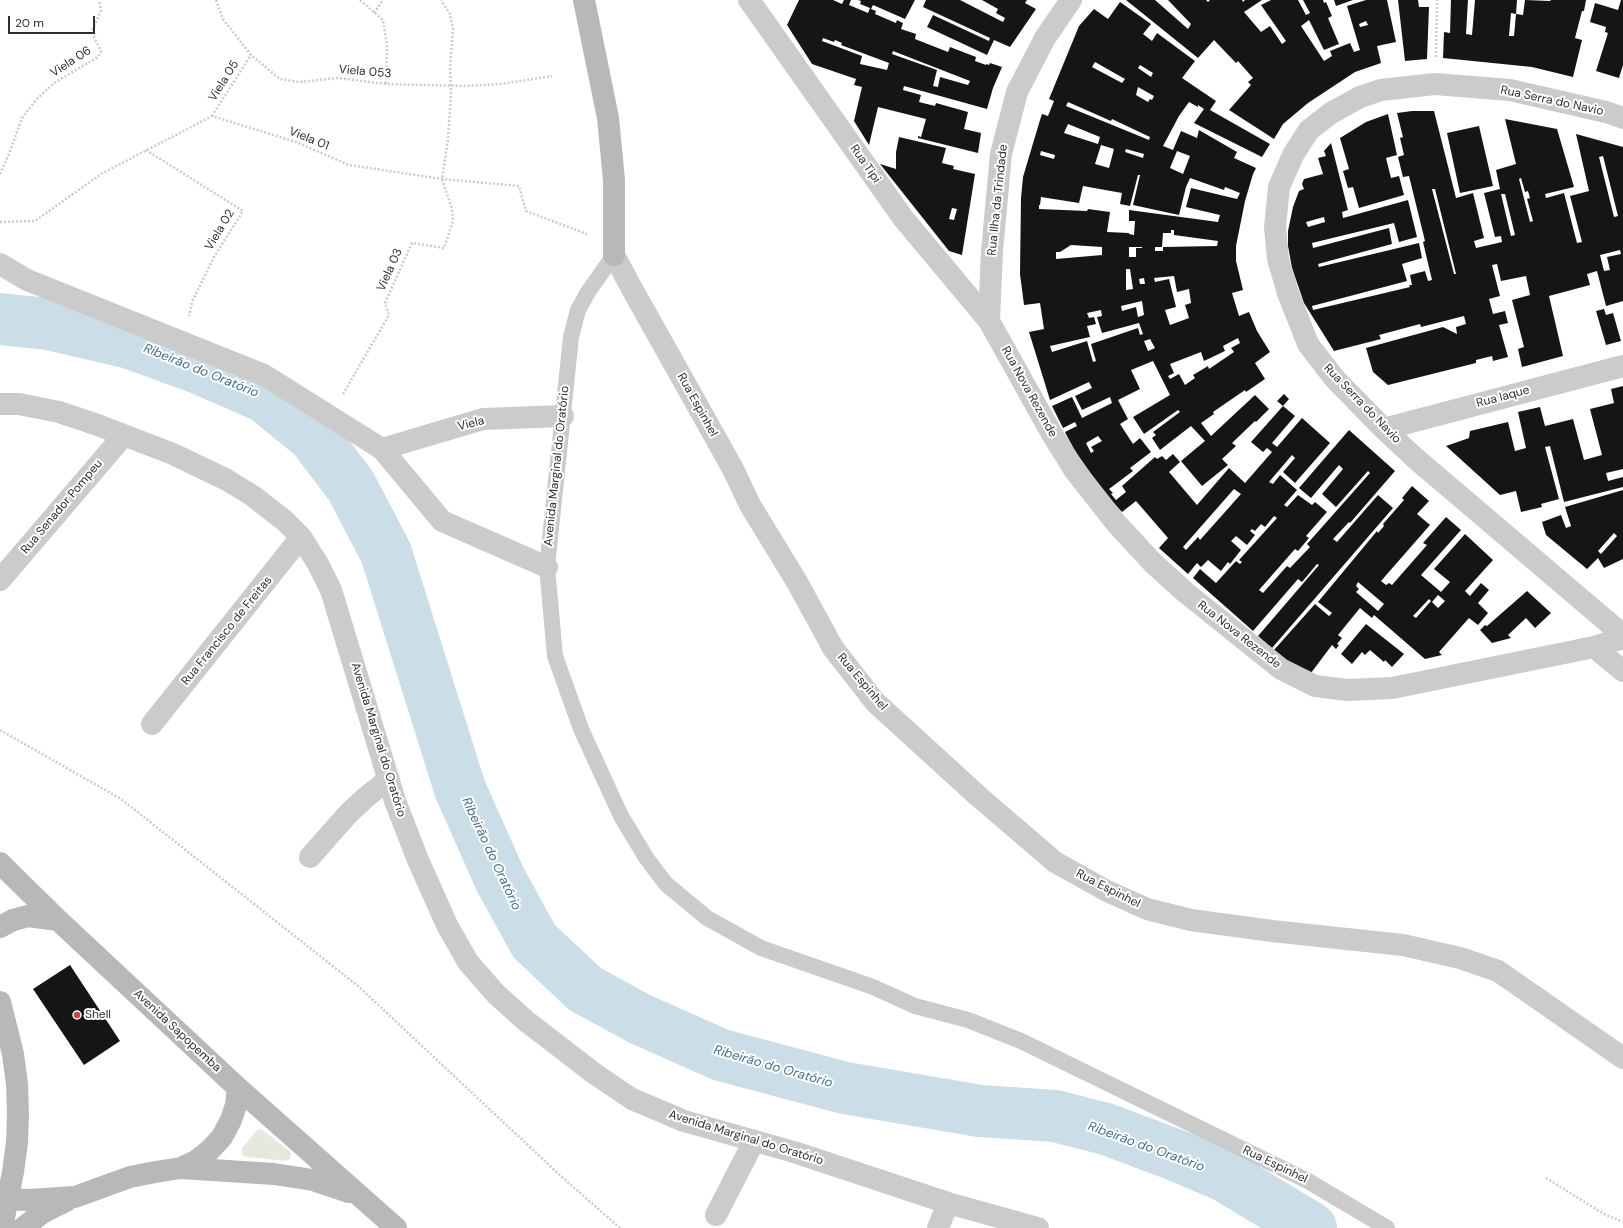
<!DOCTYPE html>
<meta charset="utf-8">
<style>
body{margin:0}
#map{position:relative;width:1623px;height:1228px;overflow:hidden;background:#fff;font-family:"DM Sans",sans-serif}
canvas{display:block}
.scale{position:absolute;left:8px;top:16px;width:87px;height:18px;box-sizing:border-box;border:2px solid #2e2e2e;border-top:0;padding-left:5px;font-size:12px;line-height:14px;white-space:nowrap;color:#2e2e2e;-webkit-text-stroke:3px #fff;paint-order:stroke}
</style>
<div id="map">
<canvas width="1623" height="1228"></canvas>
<div class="scale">20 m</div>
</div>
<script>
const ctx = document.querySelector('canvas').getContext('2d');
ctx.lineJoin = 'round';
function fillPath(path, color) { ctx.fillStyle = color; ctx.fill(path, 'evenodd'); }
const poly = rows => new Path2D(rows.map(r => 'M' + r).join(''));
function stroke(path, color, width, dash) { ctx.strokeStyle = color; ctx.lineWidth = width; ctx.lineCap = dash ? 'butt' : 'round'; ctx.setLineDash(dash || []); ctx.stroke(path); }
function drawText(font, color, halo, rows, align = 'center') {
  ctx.font = font + ' "DM Sans",sans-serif'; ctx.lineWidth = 4; ctx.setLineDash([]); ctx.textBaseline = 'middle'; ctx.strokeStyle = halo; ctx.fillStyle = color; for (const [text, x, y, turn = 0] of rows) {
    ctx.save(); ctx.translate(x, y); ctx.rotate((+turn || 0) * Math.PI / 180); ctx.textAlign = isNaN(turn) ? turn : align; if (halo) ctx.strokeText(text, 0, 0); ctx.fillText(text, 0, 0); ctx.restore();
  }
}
fillPath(poly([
 [261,1129,291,1152,290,1159,285,1161,247,1157,242,1155,242,1148,257,1130]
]), '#e4eadd');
stroke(poly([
 [0,319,48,324,130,343,196,367,265,397,313,436,351,486,386,553,460,789,500,879,534,941,585,989,640,1019,721,1055,845,1088,980,1111,1055,1116,1106,1129,1178,1156,1225,1176,1311,1228]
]), '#cbdee8', 52);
fillPath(poly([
 [799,0,833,0,842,4,844,0,851,0,849,5,868,13,870,8,860,4,861,1,858,0,915,0,905,19,873,5,871,9,876,11,875,14,896,23,897,20,903,23,901,29,916,34,915,39,948,52,950,47,976,57,975,61,986,65,986,64,989,65,990,63,1002,67,993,88,987,109,904,86,903,90,921,95,919,102,935,106,936,103,968,112,964,129,981,133,978,153,918,138,918,136,921,137,926,119,878,107,869,145,854,121,862,87,854,85,856,79,812,64,787,25],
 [823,38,834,42,835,40,842,43,841,45,889,63,887,70,860,64,862,56,822,41],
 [893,51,970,81,968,85,940,77,938,87,933,86,937,70,892,54],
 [926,0,960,0,1003,22,1005,18,996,13,998,9,982,0,1027,0,1025,3,1036,9,1010,47,994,40,987,55,927,27,933,15,989,41,990,38,923,7],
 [1126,0,1155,0,1188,29,1191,24,1168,0,1206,0,1208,2,1210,0,1242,0,1243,2,1245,0,1262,0,1244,12,1261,32,1270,26,1282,44,1286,41,1261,5,1271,0,1298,0,1306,15,1310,13,1303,0,1323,0,1324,3,1326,2,1332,16,1328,18,1339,44,1324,50,1309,20,1301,26,1324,61,1332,56,1330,51,1350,43,1354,52,1360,50,1347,6,1366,0,1387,0,1396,42,1377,46,1381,63,1355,72,1308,103,1283,124,1274,139,1229,110,1251,85,1248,82,1253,78,1238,61,1236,63,1214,40,1198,58],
 [1366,21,1368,25,1360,27,1359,24],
 [1334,0,1353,0,1336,6],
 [1398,0,1418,0,1419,7,1429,7,1427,59,1405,61],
 [1451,0,1468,0,1466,34,1472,35,1475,0,1517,0,1516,14,1511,13,1509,36,1514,36,1516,14,1523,15,1525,0,1550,1,1551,0,1586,0,1584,11,1582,11,1575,38,1582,40,1573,77,1532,67,1443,58,1444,32,1450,33],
 [1621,0,1623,0,1623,65,1619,78,1596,71,1608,33,1605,32,1606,27,1590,22,1595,3,1618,10],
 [1120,2,1151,24,1143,34,1152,41,1157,33,1195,61,1182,78,1216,101,1210,110,1270,144,1262,157,1194,123,1204,109,1198,105,1198,107,1189,102,1179,116,1163,146,1173,150,1181,131,1197,138,1199,130,1237,152,1234,158,1256,168,1253,174,1245,201,1236,246,1236,261,1243,290,1232,293,1239,316,1249,312,1257,331,1270,352,1255,363,1265,379,1246,392,1245,390,1213,412,1214,414,1201,423,1211,436,1255,395,1269,409,1256,422,1255,421,1232,443,1236,446,1222,459,1228,465,1202,486,1181,461,1205,441,1191,426,1160,450,1152,438,1156,435,1153,432,1180,412,1178,410,1144,434,1133,417,1170,395,1153,361,1131,370,1140,389,1118,400,1128,419,1120,424,1133,444,1140,438,1151,452,1130,468,1133,471,1109,489,1113,493,1111,494,1116,500,1126,492,1122,486,1155,457,1157,459,1162,456,1166,460,1173,454,1180,462,1169,472,1197,505,1229,468,1245,483,1272,452,1267,448,1263,452,1251,442,1283,406,1277,401,1284,394,1289,399,1283,406,1295,416,1272,443,1277,447,1302,418,1330,443,1295,483,1283,472,1295,458,1292,455,1269,482,1273,484,1280,475,1297,490,1284,505,1287,507,1298,495,1312,505,1315,502,1327,512,1306,536,1309,538,1298,551,1295,549,1259,590,1263,593,1287,566,1290,568,1310,547,1307,544,1370,473,1368,471,1336,507,1322,494,1343,469,1339,465,1311,498,1299,488,1349,430,1395,471,1350,523,1349,522,1333,539,1337,542,1378,495,1393,508,1272,648,1258,636,1319,565,1317,564,1302,582,1298,579,1253,631,1193,578,1200,569,1216,583,1236,561,1240,564,1242,562,1239,560,1277,518,1274,516,1265,527,1261,524,1255,531,1252,529,1250,531,1255,535,1247,545,1236,536,1231,541,1241,550,1230,564,1228,562,1221,571,1208,560,1201,567,1197,563,1188,574,1159,548,1168,538,1136,501,1122,512,1106,495,1075,451,1067,436,1065,432,1077,426,1075,422,1063,428,1052,406,1072,397,1082,418,1112,403,1110,397,1082,410,1075,396,1092,388,1089,382,1050,400,1029,332,1044,329,1040,303,1024,305,1020,274,1021,198,1023,177,1040,120,1042,114,1048,116,1054,101,1049,99,1079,26,1094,9,1108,19],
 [1095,62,1125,79,1122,83,1092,67],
 [1140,65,1153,73,1151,77,1138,68],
 [1138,87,1154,96,1152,100,1150,99,1148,102,1136,95],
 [1068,102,1111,121,1112,119,1150,137,1149,140,1066,106],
 [1068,124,1100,137,1098,144,1064,133],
 [1101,145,1114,149,1109,168,1095,164],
 [1126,149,1144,154,1143,158,1125,152],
 [1041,151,1055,155,1054,159,1040,155],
 [1177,151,1190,156,1183,174,1170,168],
 [1138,175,1140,175,1133,205,1179,215,1186,187,1190,178,1224,190,1225,187,1240,193,1237,199,1191,188,1186,207,1220,215,1218,222,1129,210,1129,221,1135,221,1134,235,1129,234,1129,233,1107,232,1110,212,1088,209,1087,211,1039,209,1039,205,1040,205,1041,197,1079,203,1083,186,1122,193,1120,204,1130,206],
 [1171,230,1174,230,1174,235,1218,241,1217,246,1163,247,1163,251,1155,251,1155,247,1162,247,1163,233,1171,233],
 [1071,245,1102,247,1102,255,1056,259,1056,252,1060,252],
 [1129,247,1142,247,1142,248,1136,248,1136,257,1129,257],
 [1126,269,1130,269,1133,289,1126,290],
 [1174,276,1177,292,1189,289,1191,303,1185,305,1189,318,1170,325,1165,310,1176,307,1169,279,1155,282,1154,278],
 [1144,278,1145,284,1140,284,1139,279],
 [1142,301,1144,315,1138,317,1136,307,1122,311,1121,306],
 [1101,310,1102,316,1097,317,1102,333,1139,323,1143,334,1140,335,1138,328,1091,344,1096,361,1093,362,1087,341,1052,352,1050,346,1090,337,1087,326,1096,324,1094,317,1089,318,1087,313],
 [1238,338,1240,343,1231,348,1234,352,1209,369,1208,366,1193,375,1195,378,1185,385,1179,374,1170,379,1168,376,1174,373,1170,364,1201,352,1204,361,1225,351,1223,346],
 [1150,339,1155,348,1148,351,1144,341],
 [1098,436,1102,441,1091,447,1094,451,1091,453,1086,443],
 [1234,489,1241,494,1200,540,1198,537,1186,550,1183,547],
 [1412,111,1434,111,1456,198,1473,193,1484,238,1474,241,1476,248,1502,242,1501,236,1495,237,1484,193,1500,189,1496,170,1516,164,1505,119,1557,129,1574,187,1545,194,1546,198,1564,193,1577,243,1582,242,1570,196,1589,191,1576,134,1623,147,1623,301,1606,306,1597,271,1587,274,1590,285,1549,296,1563,356,1522,367,1518,349,1524,347,1512,300,1530,295,1526,276,1501,281,1497,264,1492,265,1500,296,1489,299,1493,314,1505,311,1508,323,1499,325,1508,357,1493,361,1492,356,1476,360,1476,363,1388,385,1373,372,1366,348,1443,327,1457,334,1456,327,1466,324,1464,316,1421,327,1420,324,1379,335,1381,339,1334,351,1304,303,1292,268,1288,246,1288,231,1293,207,1299,191,1304,189,1302,184,1304,179,1323,174,1318,158,1326,156,1324,151,1331,143,1348,210,1342,212,1343,218,1408,200,1417,237,1399,242,1394,223,1312,243,1313,248,1389,228,1392,244,1318,264,1319,267,1419,243,1422,258,1402,264,1407,281,1312,306,1313,310,1410,287,1409,285,1412,285,1410,275,1425,271,1428,281,1432,280,1423,242,1425,241,1409,176,1403,177,1398,157,1404,155,1400,138,1403,137,1397,113],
 [1603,156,1618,216,1614,217,1599,157],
 [1521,178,1525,192,1528,191,1530,198,1527,199,1533,221,1530,222,1519,179],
 [1432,189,1435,189,1456,274,1454,274],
 [1501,194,1505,194,1515,235,1511,236],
 [1324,217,1325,222,1308,227,1306,222],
 [1620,250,1621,254,1607,257,1610,270,1604,271,1600,255],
 [1388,114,1397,155,1386,158,1391,178,1399,176,1404,195,1359,208,1353,187,1348,188,1343,171,1349,169,1340,138,1366,122],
 [1479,126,1493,186,1460,193,1447,133],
 [899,137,946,148,942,163,954,166,953,169,975,174,962,255,949,251,880,164,896,169,896,152],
 [952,208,957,209,954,220,949,219],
 [1604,309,1606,315,1613,313,1621,341,1606,345,1596,311],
 [1623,386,1623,469,1606,473,1608,481,1623,477,1623,487,1564,502,1550,446,1545,447,1559,499,1541,504,1542,507,1521,512,1516,491,1500,495,1446,446,1469,438,1470,431,1508,422,1515,451,1526,448,1518,412,1540,407,1545,426,1573,419,1584,460,1602,455,1590,409,1614,403,1611,389],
 [1412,486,1429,501,1417,514,1430,525,1381,581,1386,585,1389,583,1392,585,1427,545,1423,543,1446,517,1461,530,1421,575,1441,592,1450,582,1434,569,1465,534,1493,560,1465,591,1470,596,1481,583,1489,590,1478,603,1488,613,1478,625,1469,618,1439,652,1442,655,1425,659,1374,615,1372,618,1360,608,1338,635,1342,638,1337,644,1339,645,1336,649,1332,645,1311,673,1288,662,1274,650,1315,604,1329,616,1332,613,1318,602,1377,531,1378,533,1384,526,1383,524,1404,500,1402,498],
 [1358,582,1384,604,1378,611,1356,592,1359,589,1356,586],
 [1438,595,1445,601,1438,608,1432,602],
 [1429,599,1431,601,1416,618,1413,616],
 [1623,490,1623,559,1604,568,1598,558,1587,569,1546,535,1542,522,1561,515,1566,528,1571,526,1565,507],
 [1614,533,1617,536,1601,554,1598,551],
 [1527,591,1551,613,1535,628,1526,618,1508,635,1511,638,1492,643,1480,630,1485,625,1487,626],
 [1366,624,1404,654,1392,667,1385,660,1384,662,1370,650,1365,655,1362,652,1352,664,1341,654],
 [70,965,120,1041,84,1065,33,989]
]), '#151515');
stroke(poly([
 [216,0,223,19,251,55,280,79,299,82,338,78,386,84,464,86,501,84,552,76],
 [360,0,383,20,387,46,386,84],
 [374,13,383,0],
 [1436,57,1437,0],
 [212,116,251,55],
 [146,150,243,211,214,257,192,302,189,316],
 [0,174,9,154,22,118,36,100,54,83,98,57,101,51,94,37,93,29,101,11,99,0],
 [0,222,35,221,101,174,212,116,296,142,349,165,442,179,519,186,526,211,587,234],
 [343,394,389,315,385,303,412,243,444,248,453,221,452,209,442,179,448,139,451,94,450,67,453,29,450,14,441,0],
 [0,730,121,799,358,986,563,1178,620,1228],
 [1546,1178,1604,1214,1623,1222]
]), '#cbcbcb', 2.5, [2, 2]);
stroke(poly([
 [614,255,588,292,578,310,571,337,547,567,555,656,581,729,621,816,647,859,666,884,707,918,761,948,873,987,915,1006,968,1020,1021,1041,1308,1181,1387,1228]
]), '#cbcbcb', 16);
stroke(poly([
 [749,0,903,218,989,321,1052,434,1075,471,1116,523,1153,563,1185,592,1281,669,1315,686,1347,690,1392,688,1594,647,1623,638],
 [1623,118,1606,112,1510,90,1435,84,1381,90,1360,97,1331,113,1309,130,1293,155,1279,187,1275,227,1278,259,1288,293,1308,344,1335,379,1384,429,1415,458,1623,635],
 [614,255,631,287,733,469,750,505,797,582,833,648,875,702,978,796,1055,862,1107,891,1147,909,1191,920,1272,931,1403,945,1460,958,1498,971,1623,1058],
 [0,264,27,280,264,375,382,449,442,521,547,567],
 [989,321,992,251,1001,154,1017,92,1045,38,1071,0],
 [0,404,19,404,59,412,95,424,173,454,227,480,253,496,285,521,301,537,318,564,331,590,395,801,418,860,447,925,468,962,496,994,526,1021,595,1074,632,1099,684,1121,794,1152,948,1203,1038,1228],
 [1384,429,1623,366],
 [382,449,483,419,563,416],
 [0,580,124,435],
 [1594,647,1623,671],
 [152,724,301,537],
 [310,857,348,814,365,798,389,779],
 [716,1215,754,1141],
 [938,1228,948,1203]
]), '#cbcbcb', 22);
stroke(poly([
 [584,0,608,118,614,180,614,255],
 [0,863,58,920,238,1088,396,1228],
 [0,927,13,920,28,916,58,920],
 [0,1002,13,1054,17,1084,18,1115,17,1142,13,1172,2,1228],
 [181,1168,196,1161,210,1150,222,1137,231,1120,236,1105,238,1088],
 [0,1199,28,1200,75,1197,130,1177,155,1172,181,1168,274,1174,313,1180,349,1192],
 [23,1228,42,1213,66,1201]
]), '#b8b8b8', 22);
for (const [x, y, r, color] of [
 [77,1015,4,"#d44151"]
]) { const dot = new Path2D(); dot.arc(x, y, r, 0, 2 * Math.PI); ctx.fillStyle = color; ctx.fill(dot); stroke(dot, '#fff', 1.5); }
drawText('12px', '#2e2e2e', '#fff', [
 ["Viela 06",71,62,-33],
 ["Viela 053",365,72,5],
 ["Viela 05",224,81,-58],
 ["Rua Serra do Navio",1552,101,12],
 ["Viela 01",309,139,22],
 ["Rua Tipi",865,164,55],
 ["Rua Ilha da Trindade",998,200,-84],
 ["Viela 02",220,230,-59],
 ["Viela 03",390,270,-66],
 ["Rua Nova Rezende",1029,392,61],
 ["Rua Iaque",1503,397,-15],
 ["Rua Serra do Navio",1362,404,46],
 ["Rua Espinhel",697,405,61],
 ["Viela",471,424,-14],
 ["Avenida Marginal do Oratório",557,466,-84],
 ["Rua Senador Pompeu",62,507,-50],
 ["Rua Francisco de Freitas",227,631,-51],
 ["Rua Nova Rezende",1239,635,38],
 ["Rua Espinhel",862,682,50],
 ["Avenida Marginal do Oratório",378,740,73],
 ["Rua Espinhel",1108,889,27],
 ["Avenida Sapopemba",177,1031,43],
 ["Avenida Marginal do Oratório",746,1138,17],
 ["Rua Espinhel",1275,1165,26]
]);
drawText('12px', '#2e2e2e', '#fff', [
 ["Shell",85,1015]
], 'left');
drawText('italic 13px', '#447088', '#fff', [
 ["Ribeirão do Oratório",201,371,22],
 ["Ribeirão do Oratório",491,854,65],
 ["Ribeirão do Oratório",773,1067,16],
 ["Ribeirão do Oratório",1146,1147,20]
]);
</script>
